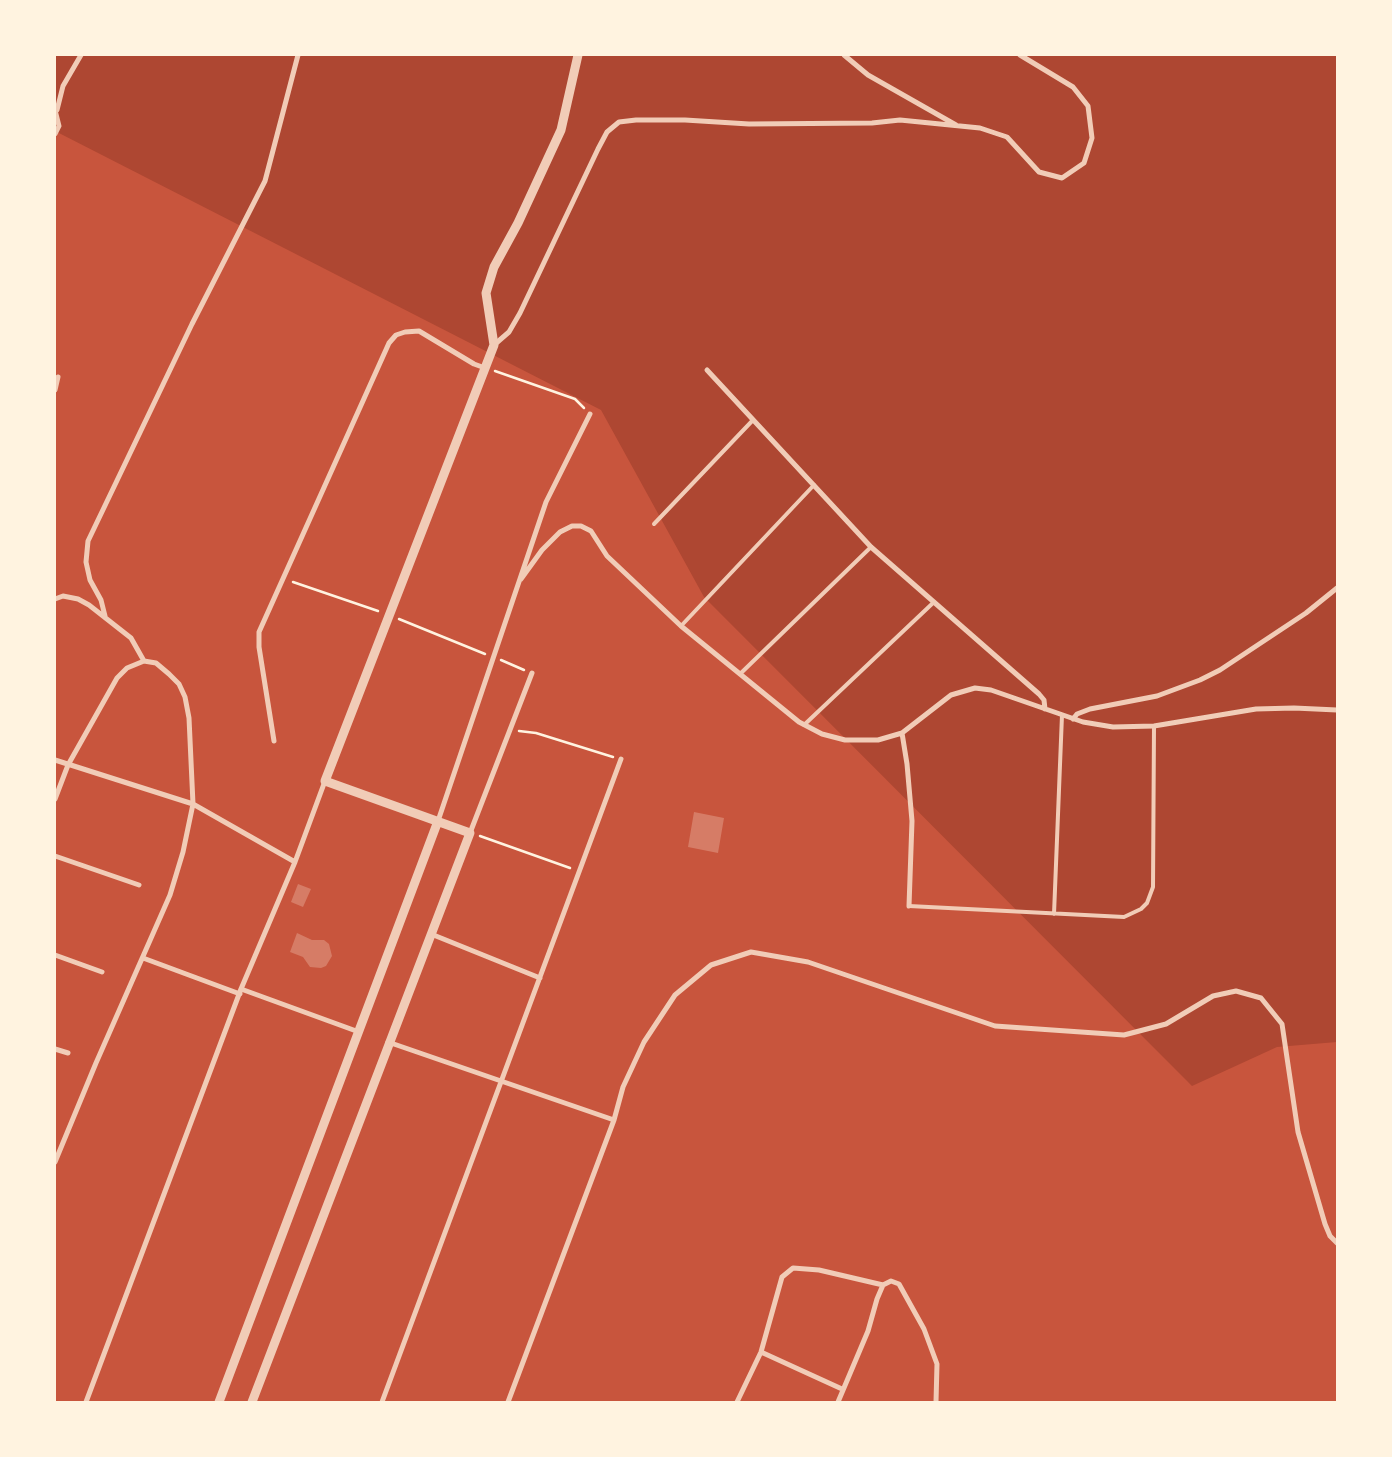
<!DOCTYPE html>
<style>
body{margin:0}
#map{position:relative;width:1392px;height:1457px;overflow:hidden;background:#c8553d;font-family:"Fira Sans",sans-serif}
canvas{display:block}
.frame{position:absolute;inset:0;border:56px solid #fff3e0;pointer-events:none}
</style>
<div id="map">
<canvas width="1392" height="1457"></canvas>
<div class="frame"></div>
</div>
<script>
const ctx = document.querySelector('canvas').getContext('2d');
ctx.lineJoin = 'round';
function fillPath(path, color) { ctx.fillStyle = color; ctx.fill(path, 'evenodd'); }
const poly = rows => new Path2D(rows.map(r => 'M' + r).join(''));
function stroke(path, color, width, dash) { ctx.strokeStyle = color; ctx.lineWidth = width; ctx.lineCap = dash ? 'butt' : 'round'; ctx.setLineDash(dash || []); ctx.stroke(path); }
fillPath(poly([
 [55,55,1337,55,1337,1042,1277,1047,1192,1086,704,597,601,410,55,131]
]), '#ae4732');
fillPath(poly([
 [694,812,724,818,718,853,688,847],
 [298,884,311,889,303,907,291,902],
 [297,933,312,940,324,940,329,944,332,956,326,966,321,968,310,967,303,957,290,952]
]), '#d67c66');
stroke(poly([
 [495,371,575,399,584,408],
 [293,582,378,611],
 [399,619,485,654],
 [501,660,524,670],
 [519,731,536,733,613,757],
 [480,836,570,868]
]), '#fff3e0', 2.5);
stroke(poly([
 [654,524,753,420],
 [681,626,814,485],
 [740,674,871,547],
 [804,725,934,602],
 [909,906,1124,917,1141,909,1147,903,1153,887,1154,726],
 [1054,914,1062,715]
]), '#f1ccb7', 4);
stroke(poly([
 [844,55,868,75,956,125],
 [57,110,63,86,81,55],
 [55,134,59,126,55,110],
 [494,345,509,332,520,313,598,149,607,132,619,122,636,120,685,120,749,124,872,123,900,120,980,128,1007,137,1039,172,1062,178,1084,163,1092,138,1088,106,1073,87,1020,55],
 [707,370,871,547,1039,694,1044,700,1045,709],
 [55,390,58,377],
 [521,579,542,550,560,532,572,526,581,526,591,531,607,556,681,626,799,722,822,734,845,740,878,740,902,733,951,695,975,688,991,690,1083,722,1113,727,1154,726,1256,709,1294,708,1337,710],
 [55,599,63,596,78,599,89,605,131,638,144,661],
 [105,616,101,600,90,580,86,562,88,541,192,324,265,181,298,55],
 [1073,719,1077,714,1090,709,1157,696,1200,680,1220,670,1306,613,1337,588],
 [902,733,907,764,912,821,909,906],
 [274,741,259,647,259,632,389,343,396,335,405,332,419,331,474,364,485,368],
 [55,760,193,804,295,862],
 [55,799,68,765,117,678,127,668,144,661,156,663,169,674,179,684,185,697,189,718,193,804,183,852,170,895,96,1063,55,1162],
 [438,821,546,502,590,414],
 [470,833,532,673],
 [55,856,139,885],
 [431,934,540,978],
 [55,955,102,972],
 [143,958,240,994],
 [241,989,359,1032],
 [388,1042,614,1120],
 [55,1049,68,1053],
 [761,1352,842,1389],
 [86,1402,241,989,295,862,325,781],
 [382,1402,621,759],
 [508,1402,614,1120,623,1087,644,1042,675,995,711,965,751,952,808,962,995,1026,1124,1035,1166,1024,1213,996,1236,991,1261,998,1282,1024,1298,1132,1325,1224,1330,1236,1337,1243],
 [737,1402,761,1352,782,1277,793,1268,819,1270,883,1285],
 [838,1402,868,1331,877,1299,883,1285,891,1281,899,1284,924,1329,937,1364,936,1402]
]), '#f1ccb7', 5);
stroke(poly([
 [219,1402,438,821],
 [252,1402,470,833,325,781,494,345,486,293,494,267,518,223,561,130,578,55]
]), '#f1ccb7', 9);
</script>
